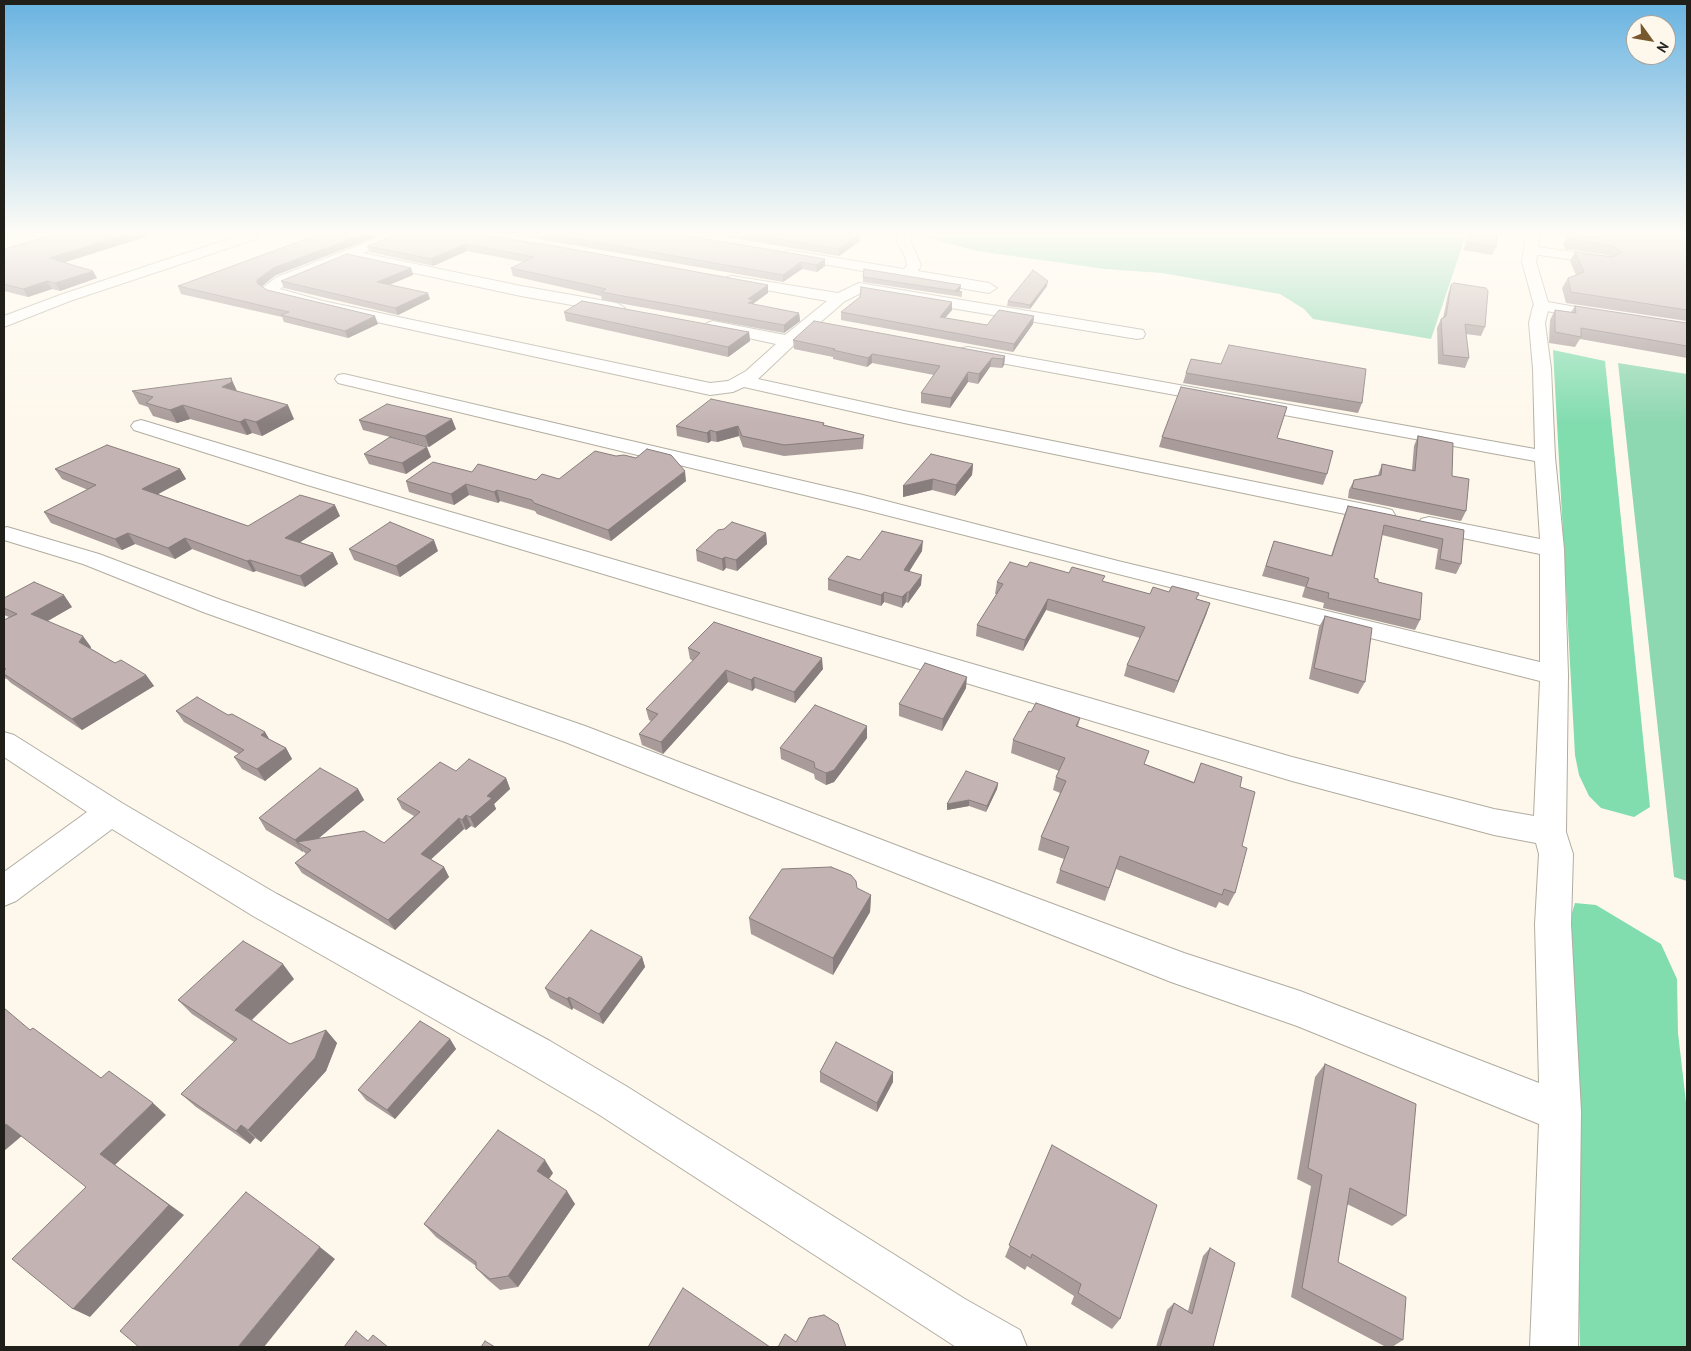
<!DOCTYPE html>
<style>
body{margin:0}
#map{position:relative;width:1691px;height:1351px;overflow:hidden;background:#fef8ec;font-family:"PT Sans",sans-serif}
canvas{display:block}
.frame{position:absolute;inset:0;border:5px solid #211f1a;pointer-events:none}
.north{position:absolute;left:1626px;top:15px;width:50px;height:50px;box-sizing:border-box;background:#fef8ec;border:1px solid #a6a198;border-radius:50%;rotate:122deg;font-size:14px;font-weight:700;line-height:20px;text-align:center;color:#211f1a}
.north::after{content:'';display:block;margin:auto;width:18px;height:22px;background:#78592e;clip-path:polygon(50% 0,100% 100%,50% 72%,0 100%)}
</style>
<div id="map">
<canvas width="1691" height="1351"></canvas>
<div class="frame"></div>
<div class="north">N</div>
</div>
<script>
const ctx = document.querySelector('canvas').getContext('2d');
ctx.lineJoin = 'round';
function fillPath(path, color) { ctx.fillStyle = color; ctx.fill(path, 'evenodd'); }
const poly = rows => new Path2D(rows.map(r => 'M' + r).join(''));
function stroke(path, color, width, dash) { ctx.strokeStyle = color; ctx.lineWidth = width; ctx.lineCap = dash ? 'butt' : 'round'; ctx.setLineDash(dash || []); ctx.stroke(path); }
fillPath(poly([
 [916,235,1466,235,1431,339,1313,319,1304,309,1280,294,1162,273,1105,269,977,251],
 [1618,363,1687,374,1687,881,1674,877]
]), '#8dd7b1');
fillPath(poly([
 [1553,350,1605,361,1650,807,1634,817,1601,808,1589,796,1579,775,1575,755],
 [1575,903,1596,905,1661,944,1677,979,1678,1033,1687,1111,1687,1347,1580,1347,1569,923]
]), '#81dcae');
const street = poly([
 [240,235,261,235,259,238,70,301,4,327,4,316,60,295,240,235],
 [386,235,405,235,403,238,363,253,521,286,617,303,625,308,617,313,521,296,349,259,287,283,280,289,323,301,710,383,728,381,746,371,776,344,707,329,705,326,707,323,713,321,785,335,827,301,727,283,725,280,727,277,732,276,838,293,859,283,1137,329,1143,330,1145,334,1143,338,1137,339,861,293,845,301,794,345,758,379,904,411,1384,508,1392,510,1395,515,1392,520,1384,522,904,423,744,387,733,392,710,395,322,310,271,296,261,289,277,277,386,235],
 [897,235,911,235,911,242,921,265,918,271,989,283,997,288,989,293,788,258,781,254,788,250,904,269,907,265,905,256,897,242,897,235],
 [1531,246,1608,257,1615,261,1608,265,1526,253,1524,250,1526,247,1531,246],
 [1541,301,1549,306,1545,323,1551,369,1555,457,1564,549,1568,675,1566,832,1573,854,1571,924,1581,1112,1578,1347,1530,1347,1539,1124,1297,1026,1171,982,565,742,203,612,83,564,4,540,4,528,7,527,99,554,221,600,585,726,924,856,1184,953,1300,991,1539,1083,1535,924,1539,854,1536,843,1494,835,1292,781,304,484,134,430,131,426,134,422,141,420,148,422,320,474,1292,757,1494,809,1534,816,1540,681,858,508,338,383,335,379,338,375,344,374,863,495,1118,561,1540,662,1540,554,1429,531,1421,529,1418,524,1421,519,1429,517,1540,539,1535,461,968,357,962,356,959,352,962,348,968,347,1535,449,1533,369,1529,323,1533,306,1541,301],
 [4,732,14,735,122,803,277,894,550,1041,626,1086,965,1299,1020,1330,1027,1347,956,1347,598,1114,522,1069,253,916,112,829,16,901,4,906,4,872,87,812,4,757,4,732]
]);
const secondary = poly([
 [1526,235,1540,235,1536,262,1548,302,1615,314,1617,317,1615,320,1609,322,1535,309,1522,262,1526,235]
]);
stroke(street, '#b1aca0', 2);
stroke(secondary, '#b1aca0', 2);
fillPath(street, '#fff');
fillPath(secondary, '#fff');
fillPath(poly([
 [317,235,381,235,276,275,261,286,267,290,378,324,348,338,284,322,282,317,181,294,178,286],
 [396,235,768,285,768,293,754,303,754,305,799,313,800,321,784,333,602,300,601,296,513,276,511,268,524,262,467,251,433,266,370,252,367,246],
 [516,235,683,235,825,266,817,272,802,269,783,282],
 [715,235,863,235,860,237,860,241,839,256],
 [1469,235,1496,247,1492,255,1463,250],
 [1568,235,1596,238,1596,235,1687,235,1687,321,1566,303,1562,288,1568,278,1576,275,1570,261,1575,252,1610,257,1608,255,1565,249,1563,244],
 [4,249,64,262,97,278,60,291,52,289,28,297,4,291],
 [411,268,413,275,389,285,430,299,398,315,284,288,281,281],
 [863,277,961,285,960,290,958,292,962,292,962,297,863,282],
 [1451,285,1485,327,1481,336,1466,334,1469,358,1465,368,1438,364,1437,328,1441,319,1443,318,1448,294],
 [1047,286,1030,309,1007,306,1008,301],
 [952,302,952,310,945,318,987,325,1034,316,1033,324,1013,352,841,320,841,312],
 [1575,306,1687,323,1687,358,1580,339,1575,347,1549,343,1550,320,1555,310,1571,312],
 [564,312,749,332,750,341,728,357,566,321],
 [793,340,1005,356,1004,365,1002,368,990,367,978,384,968,382,950,408,921,403,921,393,934,375,872,363,867,367,833,359,833,357,794,349],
 [1186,373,1362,403,1358,413,1183,383],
 [132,391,237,391,294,419,262,436,252,433,247,435,190,419,177,423,153,416,148,407,139,404],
 [359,420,456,429,429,447,363,430],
 [824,423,824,425,864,435,863,449,784,456,743,447,739,436,717,442,711,441,708,443,677,436,676,426],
 [1418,436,1452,476,1466,511,1461,521,1348,498,1349,490,1354,480,1378,475,1382,464,1412,470,1414,446],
 [1162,437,1327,474,1323,485,1159,447],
 [364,454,431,457,406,474,369,464],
 [973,464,972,475,955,496,932,490,903,497,903,486],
 [55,469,180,469,186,479,158,494,248,526,340,516,300,542,333,553,338,564,305,587,256,571,253,572,192,549,175,559,135,544,122,550,51,523,44,512,88,490,62,479],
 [472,472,536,480,686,481,611,541,537,514,535,511,500,501,498,503,469,495,454,505,409,492,406,481],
 [1348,506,1464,530,1461,564,1456,574,1435,569,1438,549,1382,535,1374,578,1420,620,1415,630,1323,608,1324,603,1302,597,1305,587,1262,576,1274,541,1331,556,1344,516],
 [766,533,767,544,737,571,726,568,723,571,697,561,696,550],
 [349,549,438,551,400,577,354,560],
 [922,551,909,571,921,585,908,603,906,602,902,608,884,602,881,606,828,590,828,579,860,560],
 [1027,567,1069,573,1150,594,1197,599,1210,603,1206,615,1174,693,1124,676,1127,665,1140,638,1046,610,1023,651,976,636,977,625,997,594,995,594,997,582],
 [4,598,72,607,48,621,91,647,90,648,115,663,146,675,154,686,82,730,11,683,7,679,4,678,4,620,9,617,4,615],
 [1325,616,1365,682,1358,694,1309,679,1319,627],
 [688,648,823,669,795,703,755,688,752,691,728,682,663,754,642,745,639,734,651,721,649,720,646,709,693,661,690,659],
 [966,688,942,731,899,716,899,704],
 [176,711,228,715,265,732,269,739,286,748,292,759,265,781,242,769,234,757,239,754,184,722],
 [1031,712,1080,718,1078,726,1145,764,1194,782,1201,763,1240,787,1242,846,1235,893,1228,906,1219,902,1216,908,1116,869,1105,901,1056,883,1060,870,1064,859,1038,850,1041,837,1060,793,1053,790,1056,777,1059,771,1011,753,1013,740],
 [867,726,867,738,834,782,826,785,815,779,814,774,781,759,780,748],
 [456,771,506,778,510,789,494,804,496,809,475,828,471,826,466,830,464,829,431,859,444,867,449,877,395,930,302,873,295,863,306,854,303,851,303,852,266,830,259,818,358,789,364,800,318,839,384,843,414,816,402,809,397,799],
 [998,783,997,789,986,812,969,806,947,810],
 [871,895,870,912,833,975,751,934,749,918],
 [642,957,645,967,603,1024,573,1008,572,1010,550,998,545,988],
 [294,979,252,1020,290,1044,326,1030,337,1043,326,1071,261,1142,255,1138,250,1144,196,1107,181,1094,234,1042,192,1014,178,1000],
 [450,1039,456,1049,395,1119,366,1100,358,1090],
 [1325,1064,1406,1216,1392,1226,1347,1204,1338,1262,1403,1340,1392,1347,1386,1347,1291,1297,1311,1186,1297,1179,1315,1077],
 [820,1072,893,1082,877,1112,820,1082],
 [1052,1145,1120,1319,1112,1329,1071,1304,1074,1296,1027,1266,1025,1270,1005,1257],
 [553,1173,549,1179,575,1204,518,1287,500,1290,487,1279,476,1268,476,1266,436,1237,424,1224],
 [1210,1248,1213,1347,1156,1347,1167,1310,1174,1303,1188,1311,1203,1256]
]), '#a89b9a');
fillPath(poly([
 [125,235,152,235,53,266,49,258],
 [361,235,381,235,276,275,260,288,257,283,257,280,273,268],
 [855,235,863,235,860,237,860,241,839,256,839,249],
 [465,244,467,251,433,266,431,259],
 [825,259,825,266,817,272,816,265],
 [801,262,802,269,783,282,783,275],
 [411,268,413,275,379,289,377,282],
 [93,271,97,278,60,291,55,283],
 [47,281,52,289,28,297,23,289],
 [1048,281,1047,286,1030,309,1030,305],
 [768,285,768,293,754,303,754,307,748,311,748,299],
 [961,285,960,290,958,292,955,291],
 [428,293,430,299,398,315,395,308],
 [952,302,952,310,940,324,940,317],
 [799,313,800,321,784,333,784,325],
 [375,316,378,324,348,338,345,331],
 [1034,316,1033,324,1013,352,1014,344],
 [749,332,750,341,728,357,728,347],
 [872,354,872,363,867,367,868,358],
 [1005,356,1004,365,1002,368,1003,359],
 [992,358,990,367,978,384,979,374],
 [968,372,968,382,950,408,951,398],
 [231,378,237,391,222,387],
 [183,405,190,419,177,423,170,410],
 [288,405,294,419,262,436,256,422],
 [245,419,252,433,247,435,240,422],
 [452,419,456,429,429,447,425,436],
 [738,426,739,436,717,442,716,432],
 [710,430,711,441,708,443,707,433],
 [427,447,431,457,406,474,402,463],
 [973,464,972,475,955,496,956,485],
 [180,469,186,479,149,499,142,489],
 [685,471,686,481,611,541,608,530],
 [933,479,932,490,903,497,903,486],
 [466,484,469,495,454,505,451,494],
 [497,490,500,501,498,503,494,492],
 [335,505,340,516,290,549,285,538],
 [128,533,135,544,122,550,115,539],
 [766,533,767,544,737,571,736,560],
 [185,538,192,549,175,559,168,548],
 [434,540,438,551,400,577,396,566],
 [923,541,922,551,904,580,904,570],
 [333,553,338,564,305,587,300,576],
 [725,557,726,568,723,571,722,559],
 [250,560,256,571,253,572,247,561],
 [922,575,921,585,908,603,909,592],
 [884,592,884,602,881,606,881,595],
 [907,592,906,602,902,608,902,597],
 [64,595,72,607,40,625,31,614],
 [1048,599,1046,610,1023,651,1025,640],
 [1210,603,1206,615,1174,693,1178,681],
 [83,636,91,647,88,653,79,642],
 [822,658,823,669,795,703,794,692],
 [726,670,728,682,663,754,661,742],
 [146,675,154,686,82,730,72,719],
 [754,677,755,688,752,691,751,680],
 [967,677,966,688,942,731,943,719],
 [867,726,867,738,834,782,826,785,826,773],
 [265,732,272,744,261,735],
 [286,748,292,759,265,781,257,769],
 [506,778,510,789,494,804,496,809,475,828,470,817,487,796],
 [998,783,997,789,986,812,987,806],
 [358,789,364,800,307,848,297,842,303,851,303,852,295,840],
 [969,800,969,806,947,810,947,804],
 [466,815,471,826,466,830,462,820],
 [459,818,464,829,426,864,421,854],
 [444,867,449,877,395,930,388,920],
 [871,895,870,912,833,975,833,958],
 [642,957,645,967,603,1024,599,1014],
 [283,964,294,979,248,1023,235,1010],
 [569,997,573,1008,572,1010,567,999],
 [326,1030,337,1043,326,1071,261,1142,248,1130],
 [450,1039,456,1049,395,1119,387,1110],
 [893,1072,893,1082,877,1112,877,1103],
 [153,1103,166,1115,115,1165,184,1215,90,1317,73,1309,100,1154],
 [6,1124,23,1135,4,1151,4,1126],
 [241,1125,255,1138,250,1144,236,1131],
 [545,1160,553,1173,545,1184,537,1171],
 [567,1191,575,1204,518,1287,508,1276],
 [320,1247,335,1259,264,1347,238,1347]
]), '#887e7d');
const building = poly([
 [53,235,125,235,49,258,93,271,55,283,47,281,23,289,4,284,4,249,53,235],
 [317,235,361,235,273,268,257,280,257,283,267,290,375,316,345,331,281,315,289,312,178,286,317,235],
 [396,235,482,235,555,246,768,285,748,299,754,300,748,303,799,313,784,325,601,292,606,289,511,268,534,257,465,244,431,259,367,246,396,235],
 [554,235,683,235,825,259,816,265,801,262,783,275,554,235],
 [755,235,859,235,839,249,755,235],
 [1469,235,1497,235,1496,247,1466,242,1469,235],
 [1568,235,1600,238,1600,235,1687,235,1687,310,1571,292,1568,278,1584,272,1575,252,1613,257,1622,252,1613,246,1570,239,1568,235],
 [347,254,411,268,377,282,428,293,395,308,281,281,347,254],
 [864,269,961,285,955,291,962,292,863,277,864,269],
 [1033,270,1048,281,1030,305,1008,301,1033,270],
 [1454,283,1486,288,1488,291,1485,327,1465,324,1469,358,1443,355,1441,319,1446,316,1451,285,1454,283],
 [861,287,952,302,940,317,987,325,999,310,1034,316,1014,344,841,312,860,297,861,287],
 [582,301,749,332,728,347,564,312,582,301],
 [1575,306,1687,323,1687,346,1581,328,1581,337,1555,332,1555,310,1576,313,1575,306],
 [814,321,1005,356,1003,359,992,358,979,374,968,372,951,398,921,393,940,366,872,354,868,358,833,350,835,349,793,340,814,321],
 [1229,345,1366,369,1362,403,1186,373,1191,359,1221,364,1229,345],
 [231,378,232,382,222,387,288,405,256,422,245,419,240,422,183,405,170,410,146,403,153,397,132,391,231,378],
 [1181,387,1287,407,1277,438,1333,451,1327,474,1162,437,1181,387],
 [711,399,824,423,823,425,864,435,863,438,784,445,742,436,738,426,716,432,710,430,707,433,676,426,711,399],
 [387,404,452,419,425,436,359,420,387,404],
 [1418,436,1453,443,1452,476,1469,479,1466,511,1352,488,1354,480,1381,475,1382,464,1415,471,1418,436],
 [390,437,427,447,402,463,364,454,390,437],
 [107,445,180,469,142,489,248,526,300,495,335,505,285,538,333,553,300,576,250,560,247,561,185,538,168,548,128,533,115,539,44,512,96,485,55,469,107,445],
 [647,449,671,455,685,471,608,530,534,503,532,500,497,490,494,492,466,484,451,494,406,481,433,462,472,472,478,464,536,480,542,474,559,479,595,451,616,456,624,455,636,458,647,449],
 [931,454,973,464,956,485,933,479,903,486,931,454],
 [1348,506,1464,530,1461,564,1440,559,1443,539,1384,525,1374,578,1378,579,1378,582,1422,593,1420,620,1328,598,1329,593,1306,587,1309,578,1266,566,1274,541,1332,556,1348,506],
 [390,522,434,540,396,566,349,549,390,522],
 [732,522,766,533,736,560,725,557,722,559,696,550,718,530,724,529,732,522],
 [882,531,923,541,904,570,922,575,909,592,907,592,902,597,884,592,881,595,828,579,847,556,860,560,882,531],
 [1010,562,1027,567,1030,562,1069,573,1072,567,1105,576,1102,581,1150,594,1153,587,1169,592,1172,586,1199,593,1196,599,1210,603,1178,681,1127,665,1145,627,1048,599,1025,640,977,625,1003,584,997,582,1010,562],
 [34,582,64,595,31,614,83,636,79,642,115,663,121,660,146,675,72,719,4,674,4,670,6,669,4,669,4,620,17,614,4,608,4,598,34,582],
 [1325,616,1372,628,1365,682,1314,668,1325,616],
 [714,622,822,658,794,692,754,677,751,680,726,670,661,742,639,734,658,714,646,709,700,653,688,648,714,622],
 [925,663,967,677,943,719,899,704,925,663],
 [197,697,228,715,232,714,265,732,261,735,286,748,257,769,234,757,244,750,176,711,197,697],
 [1036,703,1080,718,1076,726,1149,751,1144,764,1194,783,1201,763,1242,777,1240,787,1255,792,1242,846,1247,848,1235,893,1224,889,1222,895,1120,856,1109,888,1060,870,1069,847,1041,837,1066,781,1056,777,1065,758,1013,740,1029,711,1031,712,1036,703],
 [815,705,867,726,834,770,826,773,815,768,814,762,780,748,815,705],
 [469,759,506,778,487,796,492,798,470,817,466,815,462,820,459,818,421,854,444,867,388,920,295,863,311,850,297,842,364,831,384,843,420,812,397,799,440,762,456,771,469,759],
 [320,768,358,789,295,840,259,818,320,768],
 [966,771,998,783,987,806,969,800,947,804,966,771],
 [831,867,851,875,856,881,857,888,871,895,833,958,749,918,782,869,831,867],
 [591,930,642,957,599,1014,569,997,567,999,545,988,591,930],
 [243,941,283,964,235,1010,290,1044,326,1030,315,1058,248,1130,241,1125,236,1131,181,1094,237,1039,178,1000,243,941],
 [4,1008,30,1030,33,1028,101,1078,109,1071,153,1103,100,1154,169,1205,73,1309,12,1259,86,1187,6,1124,4,1126,4,1008],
 [420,1021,450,1039,387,1110,358,1090,420,1021],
 [836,1042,893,1072,877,1103,820,1072,836,1042],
 [1325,1064,1416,1104,1406,1216,1350,1188,1338,1262,1406,1297,1403,1340,1302,1288,1322,1175,1308,1168,1325,1064],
 [498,1130,545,1160,537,1171,567,1191,508,1276,490,1279,476,1268,476,1262,424,1224,498,1130],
 [1052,1145,1157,1205,1120,1319,1078,1293,1081,1284,1032,1254,1031,1258,1009,1245,1052,1145],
 [246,1192,320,1247,238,1347,139,1347,120,1331,246,1192],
 [1210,1248,1235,1263,1213,1347,1160,1347,1174,1303,1192,1314,1210,1248],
 [683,1288,770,1347,648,1347,683,1288],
 [824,1315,838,1324,846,1347,778,1347,785,1334,796,1342,809,1318,824,1315],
 [356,1331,368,1341,373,1335,388,1347,344,1347,356,1331],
 [485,1341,495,1347,481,1347,485,1341]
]);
fillPath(building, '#c3b4b3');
stroke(building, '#887e7d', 1);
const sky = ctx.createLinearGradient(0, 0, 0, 424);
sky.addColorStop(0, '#68b3e1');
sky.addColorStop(0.55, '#fffcf6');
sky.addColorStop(1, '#fffcf600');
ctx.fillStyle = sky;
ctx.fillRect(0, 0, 1691, 424);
</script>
